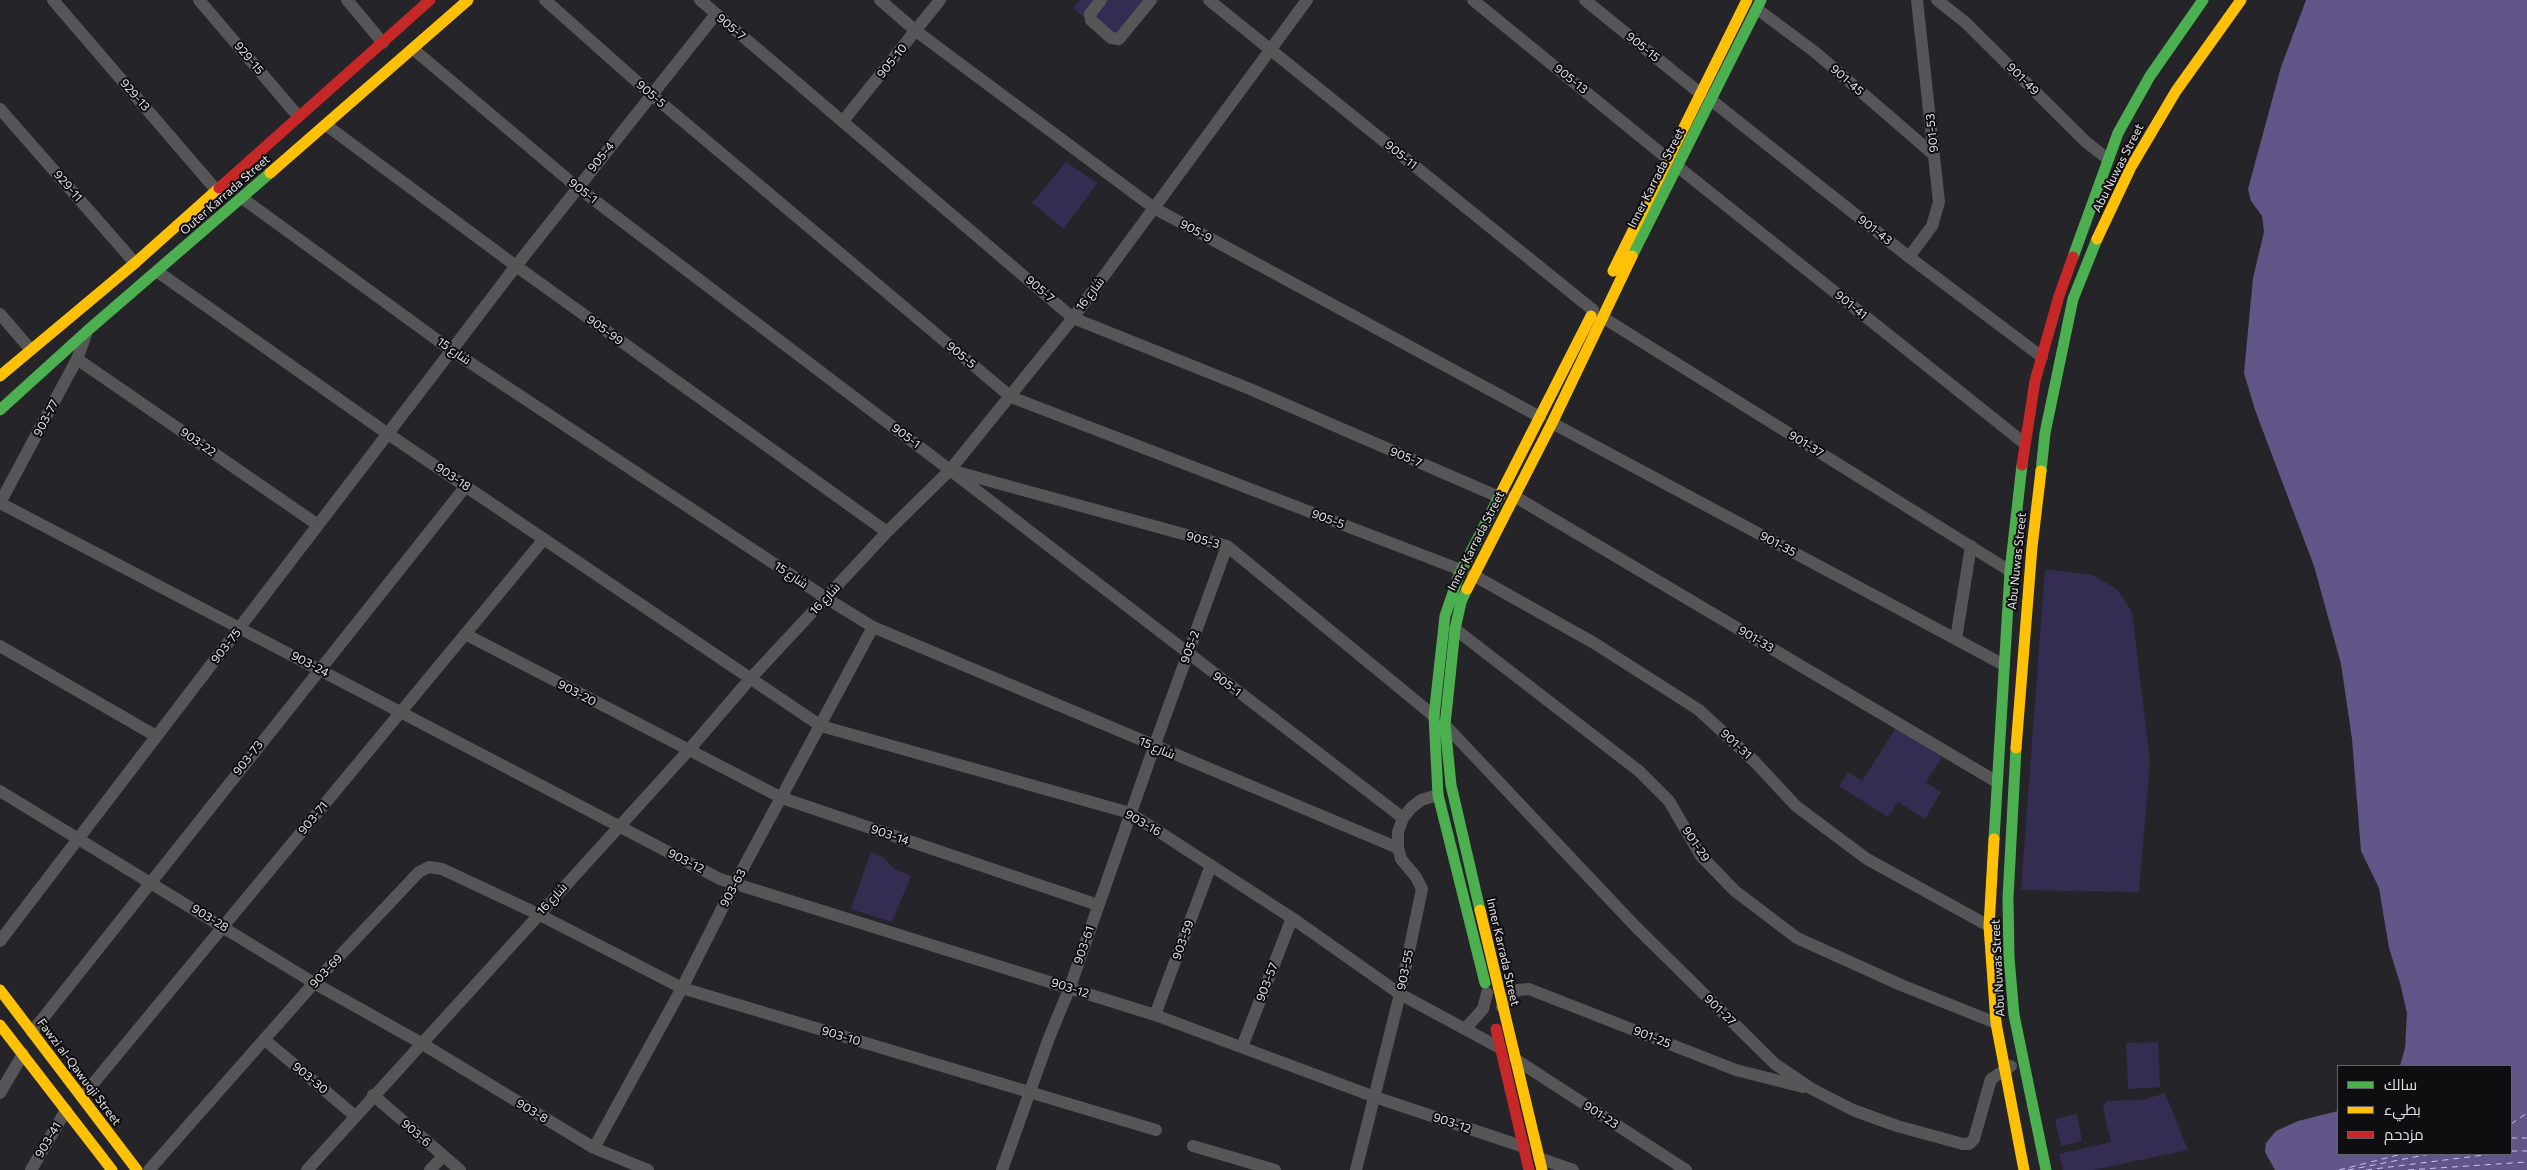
<!DOCTYPE html>
<meta charset="utf-8">
<style>
body{margin:0}
#map{position:relative;width:2527px;height:1170px;overflow:hidden;background:#252428;font-family:Commissioner,Cairo,sans-serif}
canvas{display:block}
.legend{position:absolute;left:2337px;top:1065px;width:175px;height:90px;box-sizing:border-box;background:#0e0d10;border:1px solid #636266;margin:0;padding:6px 9px;list-style:none;font-size:15px;color:#e3e2e6}
.legend li{display:flex;align-items:center;gap:10px;height:25px}
.legend b{width:25px;border:1px solid #636266}
</style>
<div id="map">
<canvas width="2527" height="1170"></canvas>
<ul class="legend">
<li><b style="height:6px;background:#4caf50"></b>سالك</li>
<li><b style="height:6px;background:#ffc107"></b>بطيء</li>
<li><b style="height:6px;background:#c62828"></b>مزدحم</li>
</ul>
</div>
<script>
const ctx = document.querySelector('canvas').getContext('2d');
ctx.lineJoin = 'round';
function fillPath(path, color) { ctx.fillStyle = color; ctx.fill(path, 'evenodd'); }
const poly = rows => new Path2D(rows.map(r => 'M' + r).join(''));
function stroke(path, color, width, dash) { ctx.strokeStyle = color; ctx.lineWidth = width; ctx.lineCap = dash ? 'butt' : 'round'; ctx.setLineDash(dash || []); ctx.stroke(path); }
function drawText(font, color, halo, rows, align = 'center') {
  ctx.font = font + ' Commissioner,Cairo,sans-serif'; ctx.lineWidth = 4; ctx.setLineDash([]); ctx.textBaseline = 'middle'; ctx.strokeStyle = halo; ctx.fillStyle = color; for (const [text, x, y, turn = 0] of rows) {
    ctx.save(); ctx.translate(x, y); ctx.rotate((+turn || 0) * Math.PI / 180); ctx.textAlign = isNaN(turn) ? turn : align; if (halo) ctx.strokeText(text, 0, 0); ctx.fillText(text, 0, 0); ctx.restore();
  }
}
fillPath(poly([
 [1080,0,1159,0,1119,47,1073,8],
 [1066,162,1097,183,1064,229,1032,203],
 [2045,569,2093,575,2118,590,2132,612,2150,761,2139,892,2021,890],
 [1896,728,1942,757,1926,782,1941,792,1925,819,1898,802,1888,817,1839,786,1848,772,1862,781],
 [871,852,884,858,894,869,911,876,892,922,851,909],
 [2158,1042,2160,1087,2128,1089,2126,1043],
 [2165,1093,2188,1150,2093,1170,2063,1170,2059,1154,2111,1142,2103,1108,2106,1101,2143,1100],
 [2077,1114,2082,1141,2061,1146,2055,1119]
]), '#352c52');
fillPath(poly([
 [2306,0,2527,0,2527,1170,2275,1170,2265,1152,2266,1143,2276,1131,2298,1121,2338,1111,2338,1154,2511,1154,2511,1066,2400,1066,2405,1048,2407,1013,2400,983,2389,948,2379,888,2361,851,2352,739,2341,664,2314,566,2255,410,2244,373,2253,278,2264,232,2262,216,2251,201,2248,189,2281,67]
]), '#625588');
stroke(poly([
 [2511,1124,2527,1113],
 [2511,1138,2527,1138],
 [2511,1151,2527,1151],
 [2339,1170,2402,1154],
 [2348,1170,2430,1154],
 [2366,1170,2492,1154],
 [2408,1170,2527,1162]
]), '#cdc3f4', 1, [6, 5]);
stroke(poly([
 [53,0,217,191],
 [199,0,298,116],
 [347,0,383,43],
 [545,0,652,95,1011,397,1461,570],
 [700,0,1073,318,1250,389,1499,497],
 [880,0,916,31,1154,208,1540,417],
 [1101,0,1090,14,1091,20,1111,38,1119,39,1151,0],
 [1209,0,1593,310],
 [1473,0,1668,159],
 [1585,0,1701,94],
 [1937,0,1965,22,2086,142,2108,159],
 [1757,9,1815,52,1934,155],
 [413,49,577,187,950,470,1403,818],
 [1711,100,1909,257,2042,357],
 [0,109,135,263],
 [843,121,940,0],
 [326,125,516,266,887,532],
 [1678,167,2024,443],
 [242,198,451,350,826,598,873,627,1398,848],
 [1909,257,1932,226,1939,202,1917,0],
 [158,272,388,434,821,726,1130,813,1292,918,1400,994,1500,1048],
 [0,314,31,350],
 [1602,317,2010,571],
 [86,335,77,359,0,503,720,879,1155,1015,1375,1097,1524,1147],
 [77,359,318,525],
 [1552,423,2004,665],
 [957,472,1227,546,1434,716],
 [1514,496,1997,782],
 [1473,575,1594,643,1699,710,1755,762,1796,806,1867,859,1989,926],
 [1455,629,1639,771,1669,801,1701,856,1735,891,1797,938,1901,985,1996,1023],
 [465,634,782,798,1098,905],
 [1956,639,1971,546],
 [0,646,156,736],
 [1445,725,1636,927,1775,1064,1812,1089,1853,1110,1897,1126,1963,1144,1969,1144,1974,1139,1991,1079,2011,1066],
 [0,791,314,983,421,1043,594,1148,648,1170],
 [0,941,516,266,716,14],
 [1502,1007,1512,994,1518,990,1529,989,1736,1070,1803,1087],
 [1155,1015,1211,865],
 [1465,1029,1483,1009,1487,993],
 [32,1032,466,486],
 [265,1040,355,1116],
 [1242,1047,1292,918],
 [1515,1059,1686,1170],
 [0,1093,23,1054],
 [373,1095,460,1170],
 [82,1097,544,539],
 [1193,1146,1275,1170],
 [594,1148,682,988,735,883,873,627],
 [1539,1158,1573,1170],
 [31,1170,66,1110],
 [149,1170,314,983,419,872,429,867,442,869,538,914,682,988,1156,1130],
 [307,1170,688,751,750,679,887,532,950,470,1073,318,1307,0],
 [430,1170,443,1156],
 [1002,1170,1049,1038,1070,987,1154,747,1227,546],
 [1356,1170,1400,994,1422,889,1416,877,1401,859,1398,848,1398,832,1403,818,1411,808,1421,800,1438,795]
]), '#565658', 12);
stroke(poly([
 [1632,256,1761,0],
 [2073,257,2118,133,2150,76,2203,0],
 [0,410,87,331,270,173],
 [2041,471,2045,433,2073,299,2097,239],
 [1467,589,1461,602,1455,629,1445,725,1451,785,1480,910],
 [2016,748,2008,898,2009,958,2014,1015,2046,1170],
 [1994,839,2010,571,2022,465],
 [1485,983,1438,795,1434,716,1445,616,1459,575,1500,495]
]), '#4caf50', 11);
stroke(poly([
 [270,173,468,0],
 [2097,239,2131,167,2176,91,2241,0],
 [1613,271,1747,0],
 [0,376,135,263,219,188],
 [1500,495,1591,316],
 [1467,589,1552,423,1632,256],
 [2016,748,2032,547,2041,471],
 [1994,839,1989,926,1996,1023,2024,1170],
 [1480,910,1542,1170],
 [0,990,137,1170],
 [0,1025,112,1170]
]), '#ffc107', 11);
stroke(poly([
 [219,188,430,0],
 [2022,465,2035,381,2059,296,2073,257],
 [1496,1029,1529,1170]
]), '#c62828', 11);
drawText('12px', '#e3e2e6', '#0e0d10', [
 ["905-7",731,27,40],
 ["905-15",1643,47,39],
 ["929-15",249,58,50],
 ["905-10",892,61,-51],
 ["905-13",1571,79,39],
 ["901-49",2023,79,45],
 ["901-45",1847,80,41],
 ["905-5",651,94,41],
 ["929-13",135,95,49],
 ["901-53",1932,133,-96],
 ["905-11",1401,155,39],
 ["905-4",601,157,-51],
 ["Abu Nuwas Street",2118,168,-63],
 ["Inner Karrada Street",1656,178,-63],
 ["929-11",68,186,49],
 ["905-1",583,191,38],
 ["Outer Karrada Street",225,195,-41],
 ["901-43",1875,230,38],
 ["905-9",1196,231,28],
 ["905-7",1040,289,41],
 ["شارع 16",1090,294,-53],
 ["901-41",1851,305,39],
 ["905-99",605,330,36],
 ["شارع 15",454,351,35],
 ["905-5",961,355,40],
 ["903-77",46,418,-62],
 ["905-1",906,436,37],
 ["903-22",198,442,35],
 ["901-37",1806,444,32],
 ["905-7",1406,457,23],
 ["903-18",453,477,34],
 ["905-5",1328,519,21],
 ["905-3",1203,540,16],
 ["Inner Karrada Street",1476,541,-63],
 ["901-35",1778,544,28],
 ["Abu Nuwas Street",2017,561,-84],
 ["شارع 15",791,575,34],
 ["شارع 16",825,599,-47],
 ["901-33",1756,639,31],
 ["903-75",226,646,-52],
 ["905-2",1190,647,-70],
 ["903-24",310,664,28],
 ["905-1",1227,684,37],
 ["903-20",577,693,28],
 ["901-31",1736,744,43],
 ["شارع 15",1157,748,23],
 ["903-73",248,758,-52],
 ["903-71",313,818,-50],
 ["903-16",1143,823,30],
 ["903-14",890,835,19],
 ["901-29",1696,844,56],
 ["903-12",686,861,27],
 ["903-63",733,888,-62],
 ["شارع 16",552,899,-47],
 ["903-28",210,918,32],
 ["903-59",1183,940,-70],
 ["903-61",1084,945,-71],
 ["Inner Karrada Street",1503,952,77],
 ["Abu Nuwas Street",1998,968,-93],
 ["903-55",1405,970,-78],
 ["903-69",326,971,-47],
 ["903-57",1267,982,-69],
 ["903-12",1070,988,18],
 ["901-27",1720,1010,44],
 ["903-10",841,1036,17],
 ["901-25",1652,1037,22],
 ["Fawzi al-Qawuqji Street",79,1072,53],
 ["903-30",310,1078,40],
 ["903-8",532,1111,31],
 ["901-23",1601,1115,33],
 ["903-12",1452,1123,19],
 ["903-6",416,1133,41],
 ["903-41",48,1140,-59]
]);
</script>
